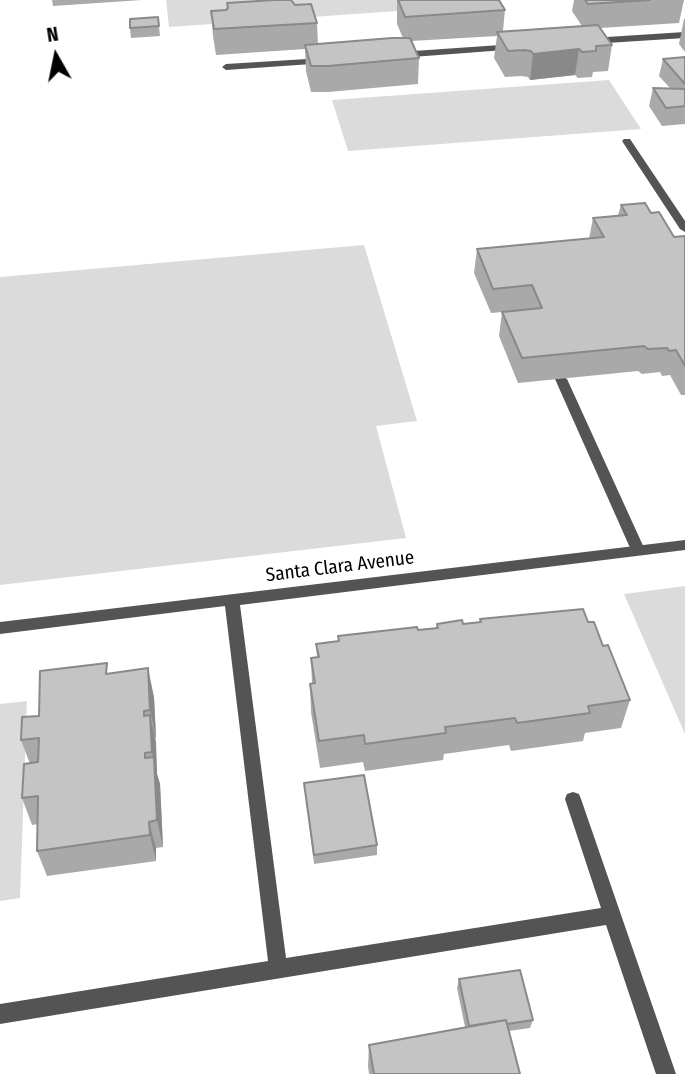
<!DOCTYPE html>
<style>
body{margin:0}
#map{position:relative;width:685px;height:1074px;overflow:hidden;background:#fff;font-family:"Fira Sans Condensed",sans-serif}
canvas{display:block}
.north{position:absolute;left:21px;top:21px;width:70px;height:70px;-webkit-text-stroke:5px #fff;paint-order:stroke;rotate:351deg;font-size:19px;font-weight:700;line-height:28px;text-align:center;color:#000}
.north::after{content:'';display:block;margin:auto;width:24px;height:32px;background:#000;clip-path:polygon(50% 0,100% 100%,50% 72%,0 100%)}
</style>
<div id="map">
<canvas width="685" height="1074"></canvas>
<div class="north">N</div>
</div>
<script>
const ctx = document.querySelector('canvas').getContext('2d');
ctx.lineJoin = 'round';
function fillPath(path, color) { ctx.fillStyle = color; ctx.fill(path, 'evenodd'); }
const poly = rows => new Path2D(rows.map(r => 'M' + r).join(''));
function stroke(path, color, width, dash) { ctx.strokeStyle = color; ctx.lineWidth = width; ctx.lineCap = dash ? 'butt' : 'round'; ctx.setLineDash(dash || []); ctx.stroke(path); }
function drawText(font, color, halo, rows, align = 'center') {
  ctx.font = font + ' "Fira Sans Condensed",sans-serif'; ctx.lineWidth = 6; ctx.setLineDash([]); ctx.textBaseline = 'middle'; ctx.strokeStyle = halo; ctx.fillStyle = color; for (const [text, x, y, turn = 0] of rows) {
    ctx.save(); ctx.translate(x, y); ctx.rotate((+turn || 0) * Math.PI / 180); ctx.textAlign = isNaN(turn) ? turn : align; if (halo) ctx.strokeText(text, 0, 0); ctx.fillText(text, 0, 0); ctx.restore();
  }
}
fillPath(poly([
 [166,0,480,0,483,5,169,27],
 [609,80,641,129,348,151,332,100],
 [364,245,417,421,376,426,406,538,0,585,0,277],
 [685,586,685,734,624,594],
 [27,701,20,898,0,901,0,704]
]), '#dbdbdb');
fillPath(poly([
 [685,32,685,38,591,44,587,41,591,38,685,32],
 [515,44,518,45,518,49,399,58,395,55,399,52,515,44],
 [323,58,326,59,326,63,226,70,222,67,226,64,323,58],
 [624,139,630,139,685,221,685,232,680,229,622,141,624,139],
 [561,375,567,379,645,550,643,554,633,554,631,550,555,379,561,375]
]), '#545454');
fillPath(poly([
 [685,540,685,550,240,605,286,958,601,908,565,799,567,794,573,792,579,794,581,799,676,1074,656,1074,606,925,0,1024,0,1004,268,961,225,606,0,634,0,622,685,540]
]), '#545454');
fillPath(poly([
 [52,0,142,0,53,6],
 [397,0,499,0,505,10,503,31,582,26,572,11,574,0,684,0,679,23,600,28,612,45,608,71,593,72,592,77,578,78,575,75,530,80,528,77,521,76,505,77,494,58,497,36,411,41,419,58,418,84,328,92,311,92,306,71,305,49,216,55,213,36,211,11,226,10,228,9,227,3,317,23,318,44,403,38,397,24],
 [158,17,160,36,131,38,130,28],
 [684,19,685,19,685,52,679,44],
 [685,57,685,124,662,126,649,106,653,88,670,88,659,76,663,59],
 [621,205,651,213,674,237,685,236,685,395,681,395,670,375,662,376,660,372,642,374,638,371,518,383,499,336,502,312,491,313,474,273,477,249,589,239,593,218,618,215],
 [480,619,588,622,603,646,630,700,621,728,585,733,583,741,511,751,509,745,444,754,443,760,365,771,363,762,320,768,311,712,310,684,312,684,311,658,317,658,316,644,338,641,338,636,418,630,436,628,437,624,463,624,480,622],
 [110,673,154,697,156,738,155,738,157,774,160,784,163,847,156,848,156,861,47,876,37,851,38,824,32,825,22,798,30,764,21,740,39,716],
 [304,783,377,845,377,855,314,864],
 [459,979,533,1020,530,1028,509,1031,520,1074,369,1074,368,1066,369,1045,465,1027,457,988]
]), '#a9a9a9');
fillPath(poly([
 [579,49,575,75,530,80,533,54],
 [148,668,154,697,156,738,150,710],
 [150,715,156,742,157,774,160,784,163,847,157,820,154,763,152,752],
 [149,822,156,848,156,861,150,835]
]), '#898989');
const building = poly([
 [274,0,291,0,295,5,311,4,317,23,214,29,211,11,226,10,228,8,227,3,274,0],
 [398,0,499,0,505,10,405,17,398,0],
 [585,0,650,0,588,4,585,0],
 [158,17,159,26,130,28,130,19,158,17],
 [598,25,612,45,596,46,596,51,582,52,579,49,533,54,531,51,524,50,508,51,497,32,598,25],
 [392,38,410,38,419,58,328,66,311,66,305,45,392,38],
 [685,57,685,84,663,59,685,57],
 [653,88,685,89,685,106,666,108,653,88],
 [645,203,651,213,659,212,674,237,685,236,685,366,676,350,669,351,667,348,648,349,644,346,522,358,502,312,542,308,532,285,493,289,477,249,604,237,593,218,627,215,621,205,645,203],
 [583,609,588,622,594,622,603,646,608,645,630,700,588,706,590,713,517,723,515,718,445,727,446,733,365,744,364,735,319,741,310,684,315,683,311,658,319,657,316,644,339,641,338,636,417,627,418,630,438,628,437,624,462,620,463,624,481,622,480,619,583,609],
 [107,663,106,674,148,668,150,710,144,711,144,716,150,715,152,752,145,753,145,758,154,757,157,820,149,822,150,835,37,851,38,796,22,798,24,764,38,762,39,738,21,740,22,717,39,716,40,671,107,663],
 [364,775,377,845,314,855,304,783,364,775],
 [520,970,533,1020,507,1024,506,1020,469,1026,459,979,520,970],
 [506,1020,520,1074,374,1074,369,1045,506,1020]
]);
fillPath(building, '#c4c4c4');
stroke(building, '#898989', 2);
drawText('19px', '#000', '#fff', [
 ["Santa Clara Avenue",340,567,-7]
]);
</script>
